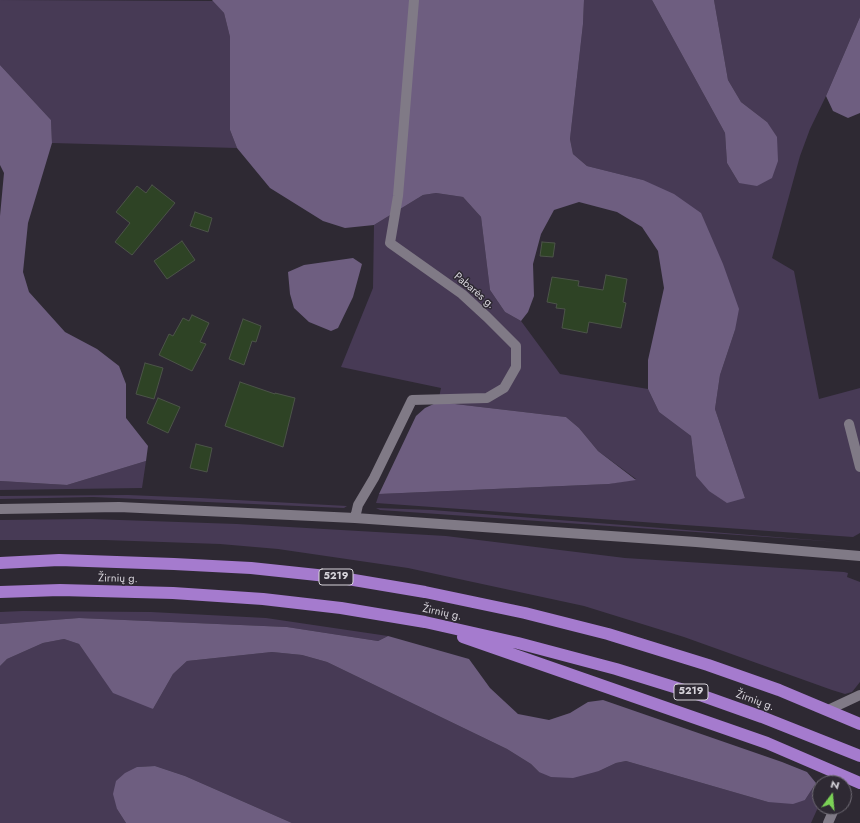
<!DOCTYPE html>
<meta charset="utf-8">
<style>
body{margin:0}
#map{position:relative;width:860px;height:823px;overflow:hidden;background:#2e2933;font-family:Jost,sans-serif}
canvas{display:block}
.north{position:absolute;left:812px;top:775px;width:40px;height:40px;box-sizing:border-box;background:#2e2933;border:1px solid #716d76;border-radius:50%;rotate:16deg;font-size:11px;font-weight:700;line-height:16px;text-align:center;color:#d6d3da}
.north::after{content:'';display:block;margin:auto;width:14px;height:18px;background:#7bd156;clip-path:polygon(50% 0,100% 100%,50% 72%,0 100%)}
</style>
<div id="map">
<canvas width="860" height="823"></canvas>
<div class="north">N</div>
</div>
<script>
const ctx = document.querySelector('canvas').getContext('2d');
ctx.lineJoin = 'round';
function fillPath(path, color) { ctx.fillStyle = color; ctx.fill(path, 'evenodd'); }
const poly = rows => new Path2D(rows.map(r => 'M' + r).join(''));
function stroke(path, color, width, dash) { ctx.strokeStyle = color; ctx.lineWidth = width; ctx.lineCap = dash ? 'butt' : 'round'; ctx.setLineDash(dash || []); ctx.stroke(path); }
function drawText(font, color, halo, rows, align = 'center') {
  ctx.font = font + ' Jost,sans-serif'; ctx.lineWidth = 3; ctx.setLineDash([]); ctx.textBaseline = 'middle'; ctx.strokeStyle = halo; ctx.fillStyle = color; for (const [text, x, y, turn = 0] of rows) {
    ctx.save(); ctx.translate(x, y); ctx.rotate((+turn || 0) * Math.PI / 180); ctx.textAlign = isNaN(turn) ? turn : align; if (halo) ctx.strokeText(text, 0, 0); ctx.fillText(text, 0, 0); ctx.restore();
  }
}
fillPath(poly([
 [0,0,214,1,224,13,230,37,230,130,237,148,52,143,51,120,0,65],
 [584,0,652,0,725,133,727,163,739,183,767,122,741,102,728,80,714,0,860,0,860,17,826,96,810,129,800,156,772,258,794,271,819,399,860,388,860,533,853,537,376,503,379,494,609,484,636,479,598,451,579,428,566,417,438,402,441,388,341,367,373,288,374,225,423,195,436,193,463,197,481,217,490,290,505,312,521,321,560,374,648,389,659,412,691,436,696,476,745,498,715,409,720,375,735,330,643,180,587,166,573,154,570,139,583,24],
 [146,461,142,488,0,490,0,481,67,485],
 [128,495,200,498,347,506,344,508,93,497,0,499,0,496],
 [376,508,432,510,839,542,380,510],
 [91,519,237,524,446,536,625,558,844,572,848,573,847,577,860,582,860,682,852,692,845,694,832,690,684,637,584,606,408,568,278,549,220,544,105,540,0,540,0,520],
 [23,611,151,612,266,618,388,636,378,641,287,627,79,618,0,624,0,612],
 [64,639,79,644,96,668,153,709,173,674,187,661,272,652,302,655,327,662,507,749,531,764,539,772,599,771,616,763,626,761,768,802,805,800,816,783,820,794,820,803,811,823,292,823,185,776,155,766,137,767,117,809,126,823,0,823,0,666,7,659,43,643]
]), '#473a55');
fillPath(poly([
 [212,0,584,0,583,24,570,139,573,154,587,166,643,180,674,194,701,213,723,264,739,309,735,330,720,375,715,409,745,498,727,503,709,491,696,476,691,436,659,412,648,389,648,360,664,288,658,251,642,227,617,212,579,202,554,210,541,234,533,264,534,296,528,312,521,321,505,312,490,290,481,217,463,197,436,193,423,195,374,225,345,228,323,221,270,188,237,148,230,130,230,37,224,13],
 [652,0,714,0,728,80,741,102,767,122,777,137,778,161,772,178,757,186,739,183,727,163,725,133],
 [860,17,860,113,848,118,833,111,826,96],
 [0,65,51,120,52,143,28,223,23,272,29,292,65,332,97,349,119,366,126,384,126,418,148,446,146,461,67,485,0,481,0,216,4,173,0,165],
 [353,258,362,264,353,297,338,328,331,331,309,322,294,308,290,294,288,272,304,265],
 [438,402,566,417,579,428,598,451,636,480,609,484,379,494,416,416,425,408],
 [79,618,287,627,378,641,388,636,469,659,490,688,518,714,549,720,570,713,588,702,603,700,782,762,807,772,816,783,805,800,793,804,768,802,626,761,616,763,599,771,573,778,551,777,539,772,531,764,507,749,327,662,302,655,272,652,187,661,173,674,153,709,113,693,79,644,64,639,43,643,7,659,0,666,0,624],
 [155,766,185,776,292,823,126,823,117,809,113,794,116,781,125,773,137,767]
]), '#6e5e80');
const building = poly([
 [152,185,175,203,132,255,115,242,130,223,116,212,137,186,146,193,152,185],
 [195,212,212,218,208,232,190,226,195,212],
 [182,241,195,260,167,279,154,261,182,241],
 [542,242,555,243,553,257,540,256,542,242],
 [606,275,627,279,623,302,626,303,621,328,589,322,587,333,562,328,565,309,556,308,557,304,547,302,552,277,579,281,578,286,603,290,606,275],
 [192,315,209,323,200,342,206,344,192,371,159,355,169,334,173,336,183,318,189,321,192,315],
 [243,319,261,326,256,342,252,341,244,365,229,359,243,319],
 [145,363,163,368,154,399,136,394,145,363],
 [240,382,275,394,275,393,295,398,283,447,225,426,240,382],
 [158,398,180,407,168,433,147,423,158,398],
 [196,444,212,448,207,472,190,468,196,444]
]);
fillPath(building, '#2e4325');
stroke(building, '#4c5449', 1);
stroke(poly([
 [849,424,860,467],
 [0,509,119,507,355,518,696,542,860,556],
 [355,518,358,505,374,478,412,400,487,398,504,388,516,367,516,346,487,317,462,294,390,243,398,196,414,0],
 [828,710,860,695],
 [828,823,835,807]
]), '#807a86', 10);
stroke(poly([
 [0,563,59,560,174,564,251,568,336,577,425,592,525,613,608,634,708,665,779,690,860,724],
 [0,592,60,590,173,593,263,599,341,608,425,622,518,643,616,669,703,696,762,717,860,756],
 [463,637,767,743,860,783]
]), '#a57bce', 12);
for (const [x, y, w] of [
 [336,577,34],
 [691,692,34]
]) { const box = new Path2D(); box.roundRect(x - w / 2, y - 8, w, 16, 3); ctx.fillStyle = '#2e2933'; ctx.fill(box); stroke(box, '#d6d3da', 1); }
drawText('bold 10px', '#d6d3da', null, [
 ["5219",336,577],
 ["5219",691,692]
]);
drawText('11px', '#d6d3da', '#2e2933', [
 ["Pabarės g.",474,291,40],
 ["Žirnių g.",118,579,1],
 ["Žirnių g.",442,613,12],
 ["Žirnių g.",755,701,20]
]);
</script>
